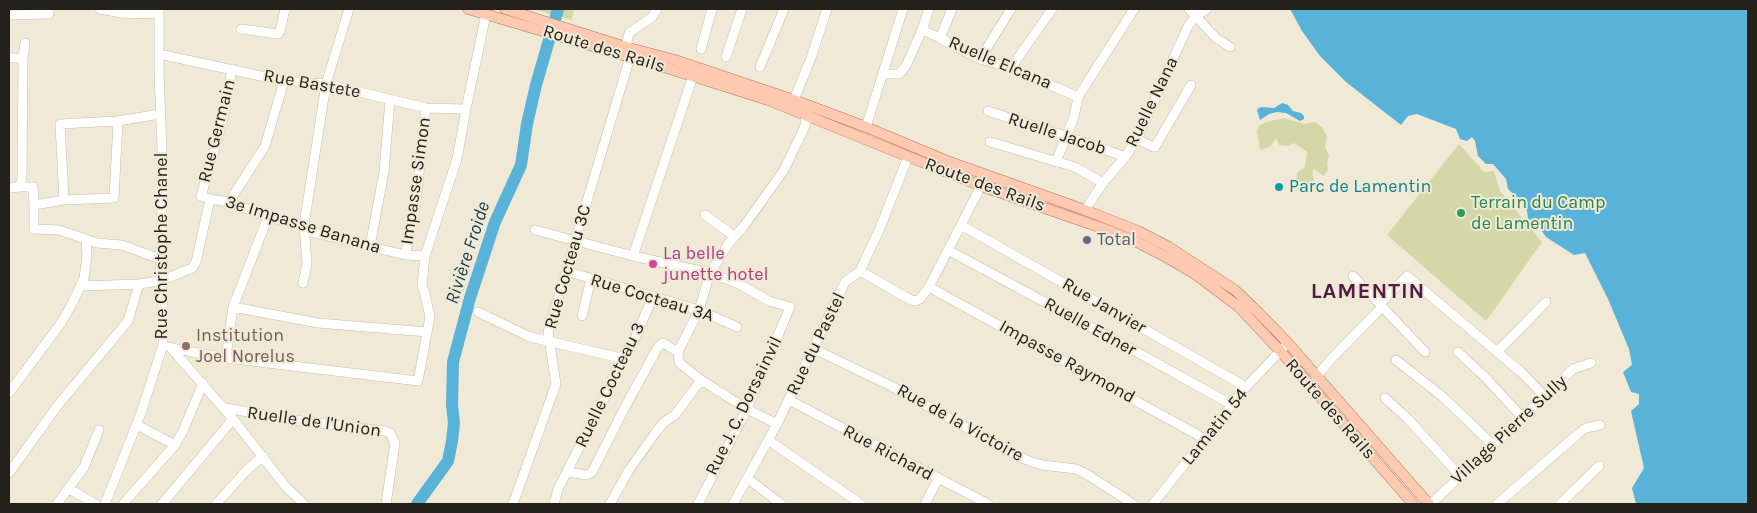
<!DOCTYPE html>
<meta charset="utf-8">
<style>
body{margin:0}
#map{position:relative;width:1757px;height:513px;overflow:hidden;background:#efe9d6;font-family:Karla,sans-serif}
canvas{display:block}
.frame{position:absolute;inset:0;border:10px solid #23211a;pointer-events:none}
</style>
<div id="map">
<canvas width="1757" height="513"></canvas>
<div class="frame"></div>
</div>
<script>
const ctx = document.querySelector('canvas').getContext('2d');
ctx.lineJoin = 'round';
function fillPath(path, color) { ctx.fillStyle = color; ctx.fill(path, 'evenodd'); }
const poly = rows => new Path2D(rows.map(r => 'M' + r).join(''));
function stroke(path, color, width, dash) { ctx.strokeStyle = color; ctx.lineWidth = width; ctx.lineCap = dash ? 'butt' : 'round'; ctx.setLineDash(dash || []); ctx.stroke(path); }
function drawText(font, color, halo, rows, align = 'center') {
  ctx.font = font + ' Karla,sans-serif'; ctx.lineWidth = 4; ctx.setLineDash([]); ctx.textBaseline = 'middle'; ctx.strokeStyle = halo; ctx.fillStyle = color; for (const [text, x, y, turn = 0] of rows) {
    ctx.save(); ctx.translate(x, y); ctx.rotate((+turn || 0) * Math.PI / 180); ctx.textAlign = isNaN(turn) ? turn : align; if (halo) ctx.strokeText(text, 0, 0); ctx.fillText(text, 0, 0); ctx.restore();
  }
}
fillPath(poly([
 [538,9,574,9,572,20,537,10],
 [1284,118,1304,124,1314,122,1322,127,1327,137,1325,147,1329,156,1327,164,1328,170,1324,176,1314,169,1312,172,1315,185,1306,190,1298,191,1294,185,1298,172,1305,167,1307,152,1294,143,1288,146,1279,145,1276,138,1271,146,1260,150,1257,131,1260,125,1266,122],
 [1459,144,1484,172,1494,171,1500,191,1542,242,1486,321,1387,235]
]), '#d4d8a9');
fillPath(poly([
 [1290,9,1748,9,1748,504,1636,504,1632,488,1644,468,1631,411,1639,404,1639,394,1631,392,1623,372,1632,365,1629,349,1608,299,1585,253,1574,255,1546,237,1539,227,1534,226,1528,218,1527,211,1520,200,1508,189,1506,179,1493,164,1486,164,1478,156,1475,141,1472,137,1467,141,1460,139,1456,129,1417,114,1408,116,1401,125,1346,82,1320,56,1302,31],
 [1282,103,1288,105,1293,111,1301,113,1304,116,1304,119,1300,121,1286,113,1277,112,1269,114,1260,120,1257,110,1259,108,1262,107,1274,108]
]), '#59b3d9');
stroke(poly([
 [417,504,448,461,452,441,454,423,452,405,453,362,470,298,495,222,521,165,527,124,536,85,558,9]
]), '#59b3d9', 12);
const minor = poly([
 [100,9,127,14,159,13],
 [1189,9,1216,38,1230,47],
 [9,15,49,14,49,9],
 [241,29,278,34,280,31,285,9],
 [922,30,940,38,956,47,980,59,1011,68,1078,97],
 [940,38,952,9],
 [25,43,23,58,22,177,20,187,33,187,34,205],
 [626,47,629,33,652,17,657,9],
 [701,49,712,9],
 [159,54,284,81,326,84,426,108,466,109],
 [726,57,742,9],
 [9,58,23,58],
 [980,59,1011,9],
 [760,67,784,9],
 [1011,68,1052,9],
 [883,74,899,74,906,66,922,30,929,9],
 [794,100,811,58,827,9],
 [988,111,1093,145,1125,157],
 [118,121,114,198,64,200,34,205,34,229,59,230,97,243,122,245,160,259],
 [866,127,903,9],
 [1137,139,1153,147,1155,147,1191,85],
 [990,142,1075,167,1103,183],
 [1056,162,1074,117,1078,97,1134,9],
 [9,188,20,187],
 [210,199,229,202,268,217,304,225,311,232,405,255,425,256],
 [64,200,60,124,118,121,160,114],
 [229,202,265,146,284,81],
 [1085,210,1103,183,1125,157,1137,139,1188,26,1196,16,1207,9],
 [705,215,734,236],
 [961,225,1246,387],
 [535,230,633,256,710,273,739,284,769,301,790,307,747,409,698,504],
 [370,246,384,172,390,99],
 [948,250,1126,346,1232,405],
 [405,255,415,211,426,108],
 [633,256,693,76],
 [566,271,699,310,737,327],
 [860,271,911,300,916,301,920,299,929,287,981,186],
 [1353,276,1425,352],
 [303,283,307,264,304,225,326,84,349,9],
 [81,286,139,284,160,281,192,268,196,262,210,199,201,196,223,119,232,69],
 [929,287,1205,439],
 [1380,304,1407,276,1522,373,1545,397],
 [233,307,318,323,427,332],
 [478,312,530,337,621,358],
 [582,316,591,279],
 [170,347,233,419,286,487,304,504],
 [171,348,226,358,418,381,430,317,425,294,422,285,425,256,457,159,466,109,486,14],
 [814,349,891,386,1016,455,1029,461,1042,465,1076,469,1088,475,1133,504],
 [678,352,699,310,710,273,729,243,744,226,784,170,806,124,805,115],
 [1458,352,1484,376,1522,417],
 [1497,352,1546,302],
 [226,358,233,307,268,217],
 [1396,360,1443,397,1493,445],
 [1316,377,1332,358,1382,307],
 [9,393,61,323,72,304,84,278,87,256,86,240],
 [1385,398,1408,419,1460,476],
 [789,400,988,504],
 [225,408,294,420,385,431,390,433,395,443,386,504],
 [137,425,175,445],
 [768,440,861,504],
 [567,472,587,475,592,472,625,407,658,347,663,343,678,352,679,362,682,365,701,380,747,409,777,424],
 [9,473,58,405,128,321,139,284],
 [747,478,781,504],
 [69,489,96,504],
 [57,504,84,467,99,430],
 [105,504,141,413,163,345,163,306,160,281,163,174,159,73,159,9],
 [123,504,175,445,183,431,203,383],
 [162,504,233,419],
 [216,504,247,470,263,456],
 [513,504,556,384,548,332,630,57],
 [554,504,558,489,606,395,621,358,634,341,653,296],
 [610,504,629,470,656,432,663,423,675,415,701,380],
 [733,504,777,424,845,282,860,271,880,228,908,157],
 [925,504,938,479],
 [1153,504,1246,387,1288,343],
 [1431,504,1573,369,1591,363],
 [1497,504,1578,434,1586,428,1600,425],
 [1560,504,1599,466]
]);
const major = poly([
 [468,9,670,69,768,100,981,186,1099,227,1135,241,1164,256,1195,274,1239,307,1280,351,1413,504],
 [505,9,626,47,675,60,794,100,866,127,950,162,1085,210,1138,231,1169,247,1235,290,1259,313,1288,343,1429,504]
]);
stroke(minor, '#c5bfac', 10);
stroke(major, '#b1775a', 11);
stroke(minor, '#fff', 9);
stroke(major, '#fec9b1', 10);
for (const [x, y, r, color] of [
 [1279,187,5,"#0f9aa8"],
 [1461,213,5,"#2e9e5b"],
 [1087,240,5,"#5c6f8a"],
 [653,264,5,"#d1479c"],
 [186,346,5,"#8d6e63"]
]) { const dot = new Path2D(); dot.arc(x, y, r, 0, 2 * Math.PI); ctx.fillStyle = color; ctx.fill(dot); stroke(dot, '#efe9d6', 2); }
drawText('18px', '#23211a', '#efe9d6', [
 ["Route des Rails",604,49,17],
 ["Ruelle Elcana",1000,63,23],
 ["Rue Bastete",312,84,10],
 ["Ruelle Nana",1152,102,-64],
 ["Rue Germain",217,131,-76],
 ["Ruelle Jacob",1057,134,18],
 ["Impasse Simon",416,181,-82],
 ["Route des Rails",985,185,20],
 ["3e Impasse Banana",303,225,17],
 ["Rue Christophe Chanel",162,246,-90],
 ["Rue Cocteau 3C",568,267,-74],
 ["Rue Cocteau 3A",652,298,17],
 ["Rue Janvier",1104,306,30],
 ["Ruelle Edner",1090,327,29],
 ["Rue du Pastel",816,344,-64],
 ["Impasse Raymond",1067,362,29],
 ["Ruelle Cocteau 3",610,385,-64],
 ["Rue J. C. Dorsainvil",744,406,-64],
 ["Route des Rails",1330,409,49],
 ["Ruelle de l'Union",314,422,8],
 ["Rue de la Victoire",960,423,29],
 ["Lamatin 54",1215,427,-51],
 ["Village Pierre Sully",1509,430,-43],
 ["Rue Richard",888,453,28]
]);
drawText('18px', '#0d838f', '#efe9d6', [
 ["Parc de Lamentin",1289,187]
], 'left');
drawText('18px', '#27864d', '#efe9d6', [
 ["Terrain du Camp",1471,203],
 ["de Lamentin",1471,224]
], 'left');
drawText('18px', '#4e5e75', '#efe9d6', [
 ["Total",1097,240]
], 'left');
drawText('18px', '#b23c85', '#efe9d6', [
 ["La belle",663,254],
 ["junette hotel",663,275]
], 'left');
drawText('18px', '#785e54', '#efe9d6', [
 ["Institution",196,336],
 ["Joel Norelus",196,357]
], 'left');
drawText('italic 19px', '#163e4f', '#efe9d6', [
 ["Rivière Froide",468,253,-72]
]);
ctx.letterSpacing = '1px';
drawText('bold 22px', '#511b47', '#efe9d6', [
 ["LAMENTIN",1368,292]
]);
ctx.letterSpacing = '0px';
</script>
